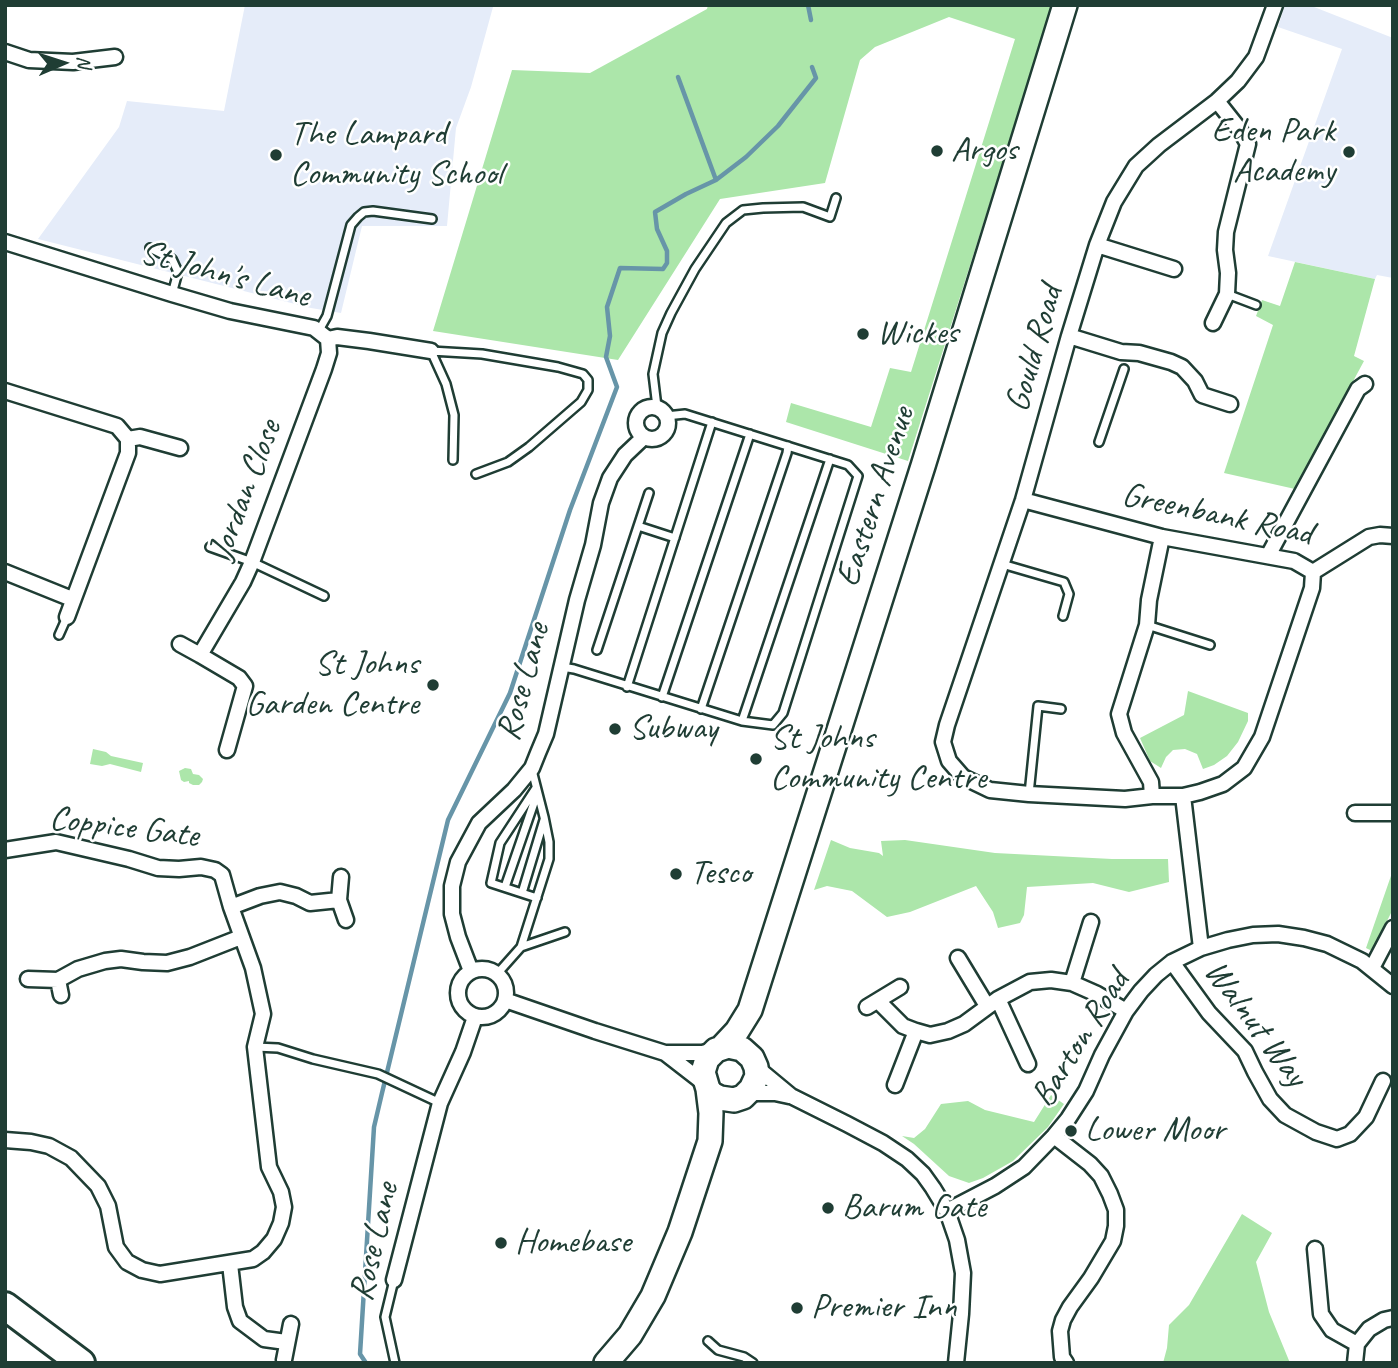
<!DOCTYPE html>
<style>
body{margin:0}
#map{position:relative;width:1398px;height:1368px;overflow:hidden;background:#fff;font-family:Caveat,sans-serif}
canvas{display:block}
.frame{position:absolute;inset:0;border:7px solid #1f3d34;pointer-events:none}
.north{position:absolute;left:28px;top:28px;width:70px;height:70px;-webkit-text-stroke:5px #fff;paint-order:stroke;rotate:87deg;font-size:19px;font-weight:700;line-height:28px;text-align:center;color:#1f3d34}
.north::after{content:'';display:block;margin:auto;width:24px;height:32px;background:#1f3d34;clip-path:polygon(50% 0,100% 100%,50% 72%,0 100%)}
</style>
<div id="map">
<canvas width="1398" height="1368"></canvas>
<div class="frame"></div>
<div class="north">N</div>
</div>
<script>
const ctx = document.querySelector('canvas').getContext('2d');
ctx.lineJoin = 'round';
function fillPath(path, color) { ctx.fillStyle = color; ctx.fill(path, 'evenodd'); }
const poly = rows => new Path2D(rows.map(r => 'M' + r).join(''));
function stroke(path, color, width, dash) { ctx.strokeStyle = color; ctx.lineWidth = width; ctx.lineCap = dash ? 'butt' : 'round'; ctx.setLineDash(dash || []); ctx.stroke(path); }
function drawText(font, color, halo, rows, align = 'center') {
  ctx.font = font + ' Caveat,sans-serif'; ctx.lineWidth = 5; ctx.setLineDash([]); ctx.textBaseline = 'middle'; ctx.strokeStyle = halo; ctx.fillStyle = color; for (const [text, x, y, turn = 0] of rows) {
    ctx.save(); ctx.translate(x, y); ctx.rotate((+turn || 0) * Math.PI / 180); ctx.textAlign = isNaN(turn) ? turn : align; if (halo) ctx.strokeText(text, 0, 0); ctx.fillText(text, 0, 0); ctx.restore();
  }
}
fillPath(poly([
 [245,5,493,7,471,87,456,128,447,226,362,226,341,313,311,308,38,239,119,127,127,101,224,111],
 [1285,5,1309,5,1393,38,1393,278,1377,275,1375,279,1268,256,1342,49,1278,27]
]), '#e5ecf9');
fillPath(poly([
 [708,5,830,5,830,7,840,5,1051,5,1042,38,908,461,786,422,791,403,871,427,890,368,911,372,1015,39,949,17,875,47,860,60,825,183,720,199,618,360,433,331,512,70,590,73,707,9],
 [1295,262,1375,279,1354,356,1364,361,1295,489,1224,473,1273,325,1256,316,1262,300,1280,306],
 [1188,691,1248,713,1248,721,1238,742,1227,756,1214,765,1203,769,1197,754,1185,749,1173,750,1166,757,1161,768,1150,761,1140,738,1184,715],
 [93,749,106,752,111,756,143,763,141,772,110,764,102,766,90,764],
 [185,768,191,769,193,774,199,775,203,779,202,782,199,785,193,785,189,783,189,781,184,782,181,780,179,771],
 [831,840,850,848,879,853,883,856,881,841,905,840,995,853,1112,859,1168,859,1169,882,1129,892,1093,883,1027,887,1024,915,1020,923,998,928,993,912,976,886,910,912,887,917,852,891,827,886,814,890],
 [1393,870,1393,909,1372,951,1366,948],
 [1051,1095,1064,1104,1048,1127,1013,1161,983,1178,969,1183,949,1176,914,1144,902,1136,914,1138,925,1129,941,1104,968,1101,985,1110,1034,1122],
 [1242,1214,1272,1233,1256,1262,1269,1312,1290,1363,1163,1363,1167,1348,1169,1325,1189,1305]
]), '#ace6aa');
stroke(poly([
 [808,5,811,20],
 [678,77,716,180],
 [366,1363,360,1354,374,1127,382,1093,448,820,510,693,570,510,617,387,606,357,610,336,607,307,620,268,663,269,667,263,667,251,657,229,655,212,686,194,716,180,746,157,778,126,816,78,812,67]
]), '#6795a8', 4.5);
const lane = poly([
 [150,248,172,259,178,272,172,294],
 [1227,294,1256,305],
 [318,332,327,316,351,225,358,217,364,212,373,211,432,219],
 [431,351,482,354,558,367,583,374,588,380,588,390,581,402,529,447,508,462,476,474],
 [431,351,446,384,454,415,453,460],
 [657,407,653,374,662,333,671,313,695,269,726,223,743,210,763,208,803,207,830,217,836,198],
 [1099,442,1124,369],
 [638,526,675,538],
 [210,547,252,562,324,596],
 [1002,564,1064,582,1069,594,1063,616],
 [1147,625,1210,645],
 [59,635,67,617],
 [597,650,649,493],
 [562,667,574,669,742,721,773,725,783,713,858,476,848,465,685,414,666,416],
 [627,687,712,422],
 [662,697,750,434],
 [701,709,787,453,788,446],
 [742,721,830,459],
 [536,788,500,843,491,883,537,898],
 [1029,794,1038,706,1061,709],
 [505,887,537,794],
 [522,893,544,820],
 [521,947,565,932],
 [497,974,521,947,549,859,549,842,544,817,532,770],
 [255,1047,278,1048,313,1059,378,1074,440,1103],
 [394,1280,385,1317,395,1363],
 [708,1341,718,1350,744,1357,753,1363]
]);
const street = poly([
 [1275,5,1256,57,1238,81,1217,101,1159,145,1136,166,1114,202,1097,245,1069,336,1023,500,947,725,943,742,949,761,963,777,990,790,1029,794,1125,799,1152,796,1183,796,1200,792,1223,784,1244,768,1262,737,1312,588,1313,572],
 [5,52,29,60,73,62,115,57],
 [5,242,172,294,230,311,314,328,328,339,337,337,369,341,431,351],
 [1097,245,1174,269],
 [1213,323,1227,294,1228,273,1225,250,1226,232,1248,144,1240,130,1217,101],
 [1069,336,1121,352,1139,353,1171,362,1182,367,1195,381,1202,395,1230,404],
 [5,391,117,426,128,439,140,437,180,448],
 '636 423a16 16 0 1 1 32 0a16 16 0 1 1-32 0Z',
 [1023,500,1162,537,1294,561,1313,572],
 [1268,556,1358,389,1365,384],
 [5,572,72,599],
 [1313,572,1369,537,1380,535,1393,536],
 [67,617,128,453,128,439],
 [180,644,200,655],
 [227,750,245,686,239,678,200,655,243,582,252,562,324,369,329,353,328,339],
 [1152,796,1151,782,1124,733,1119,714,1147,625,1149,600,1162,537],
 [1183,796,1201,948],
 [1355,813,1393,813],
 [5,850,56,842,129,859,158,868,179,869,201,867,215,870,222,875,231,907,253,968,263,1014,255,1047,269,1167,281,1192,284,1207,281,1223,274,1239,263,1252,253,1259,160,1274,142,1270,127,1262,116,1247,108,1206,98,1186,71,1158,49,1146,31,1142,5,1140],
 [341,877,339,900,346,920],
 [231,907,260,896,280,892,296,896,310,903,339,900],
 [958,958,987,1006],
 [1172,962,1209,1013,1245,1051,1255,1072,1270,1099,1285,1115,1316,1132,1337,1139,1350,1134,1366,1117,1383,1081],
 [1372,968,1393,928],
 '458 993a24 24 0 1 1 48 0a24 24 0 1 1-48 0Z',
 [471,971,458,937,452,914,452,886,458,862,479,823,514,790,532,768,538,753,546,734,577,600,593,545,601,503,610,478,625,455,644,437],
 [28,979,58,980,78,969,105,961,121,959,143,962,167,963,190,957,241,937],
 [58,980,61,995],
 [1072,983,1091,922],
 [998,999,1028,1064],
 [505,1000,595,1031,665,1053,702,1053,715,1050],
 [878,1001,903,1026,916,1031,930,1035,948,1031,964,1024,998,999,1030,982,1051,980,1072,983,1097,994,1126,1011],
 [867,1007,900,987],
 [665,1053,705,1084],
 [756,1067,791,1096,847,1124,883,1143,907,1159,923,1174,933,1188,947,1211,957,1240,963,1273,961,1314,956,1363],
 [895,1085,916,1031],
 [748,1093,775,1093,789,1096],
 [1054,1136,1090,1164,1101,1176,1110,1194,1116,1210,1116,1226,1113,1241,1091,1278,1070,1307,1063,1320,1060,1331,1062,1357,1066,1363],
 [947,1211,995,1186,1024,1167,1054,1136,1068,1119,1086,1091,1102,1055,1126,1011,1141,991,1156,975,1172,962,1201,948,1228,940,1253,935,1278,934,1304,938,1327,944,1362,961,1393,986],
 [1315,1249,1321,1314,1332,1330,1357,1344],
 [230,1264,235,1307,240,1321,264,1339,286,1342],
 [394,1280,440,1103,463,1052,475,1017],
 [284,1360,291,1324],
 [1355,1363,1357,1344,1369,1329,1384,1320,1393,1318]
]);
const primary = poly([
 [722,1047,737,1031,750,1010,923,466,1065,5],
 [606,1363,630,1335,653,1296,680,1232,710,1141,711,1113,708,1089,703,1072,707,1059,716,1050,728,1046,742,1049,752,1058,756,1067,757,1076,751,1089,743,1097,734,1100,720,1098,712,1094,708,1089]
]);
const highway = poly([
 [5,1306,81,1363]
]);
stroke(lane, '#1f3d34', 12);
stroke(street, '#1f3d34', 19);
stroke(primary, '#1f3d34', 28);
stroke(highway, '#1f3d34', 32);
stroke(lane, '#fff', 7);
stroke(street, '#fff', 14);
stroke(primary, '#fff', 23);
stroke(highway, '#fff', 26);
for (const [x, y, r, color] of [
 [937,151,7,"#1f3d34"],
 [1349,152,7,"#1f3d34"],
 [276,155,7,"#1f3d34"],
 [863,334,7,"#1f3d34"],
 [433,685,7,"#1f3d34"],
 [615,729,7,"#1f3d34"],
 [756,759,7,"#1f3d34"],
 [676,874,7,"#1f3d34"],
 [1071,1131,7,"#1f3d34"],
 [828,1208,7,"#1f3d34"],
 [501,1243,7,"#1f3d34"],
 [797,1308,7,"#1f3d34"]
]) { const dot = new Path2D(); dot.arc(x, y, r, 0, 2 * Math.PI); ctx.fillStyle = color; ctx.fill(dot); stroke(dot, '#fff', 2.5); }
drawText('35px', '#1f3d34', '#fff', [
 ["Eden Park",1335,132,"right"],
 ["Academy",1335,172,"right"],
 ["The Lampard",290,135],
 ["Community School",290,175],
 ["Argos",951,151],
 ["Wickes",877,334],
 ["St Johns",419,665,"right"],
 ["Garden Centre",419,705,"right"],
 ["Subway",629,729],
 ["St Johns",770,739],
 ["Community Centre",770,779],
 ["Tesco",690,874],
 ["Lower Moor",1085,1131],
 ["Barum Gate",842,1208],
 ["Homebase",515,1243],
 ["Premier Inn",811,1308]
], 'left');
drawText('35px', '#1f3d34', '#fff', [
 ["St John's Lane",225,275,15],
 ["Gould Road",1035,349,-74],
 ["Jordan Close",246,490,-69],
 ["Eastern Avenue",876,497,-72],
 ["Greenbank Road",1217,515,12],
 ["Rose Lane",524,682,-75],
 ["Coppice Gate",124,828,7],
 ["Walnut Way",1255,1024,53],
 ["Barton Road",1081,1039,-58],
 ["Rose Lane",375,1242,-77]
]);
</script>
